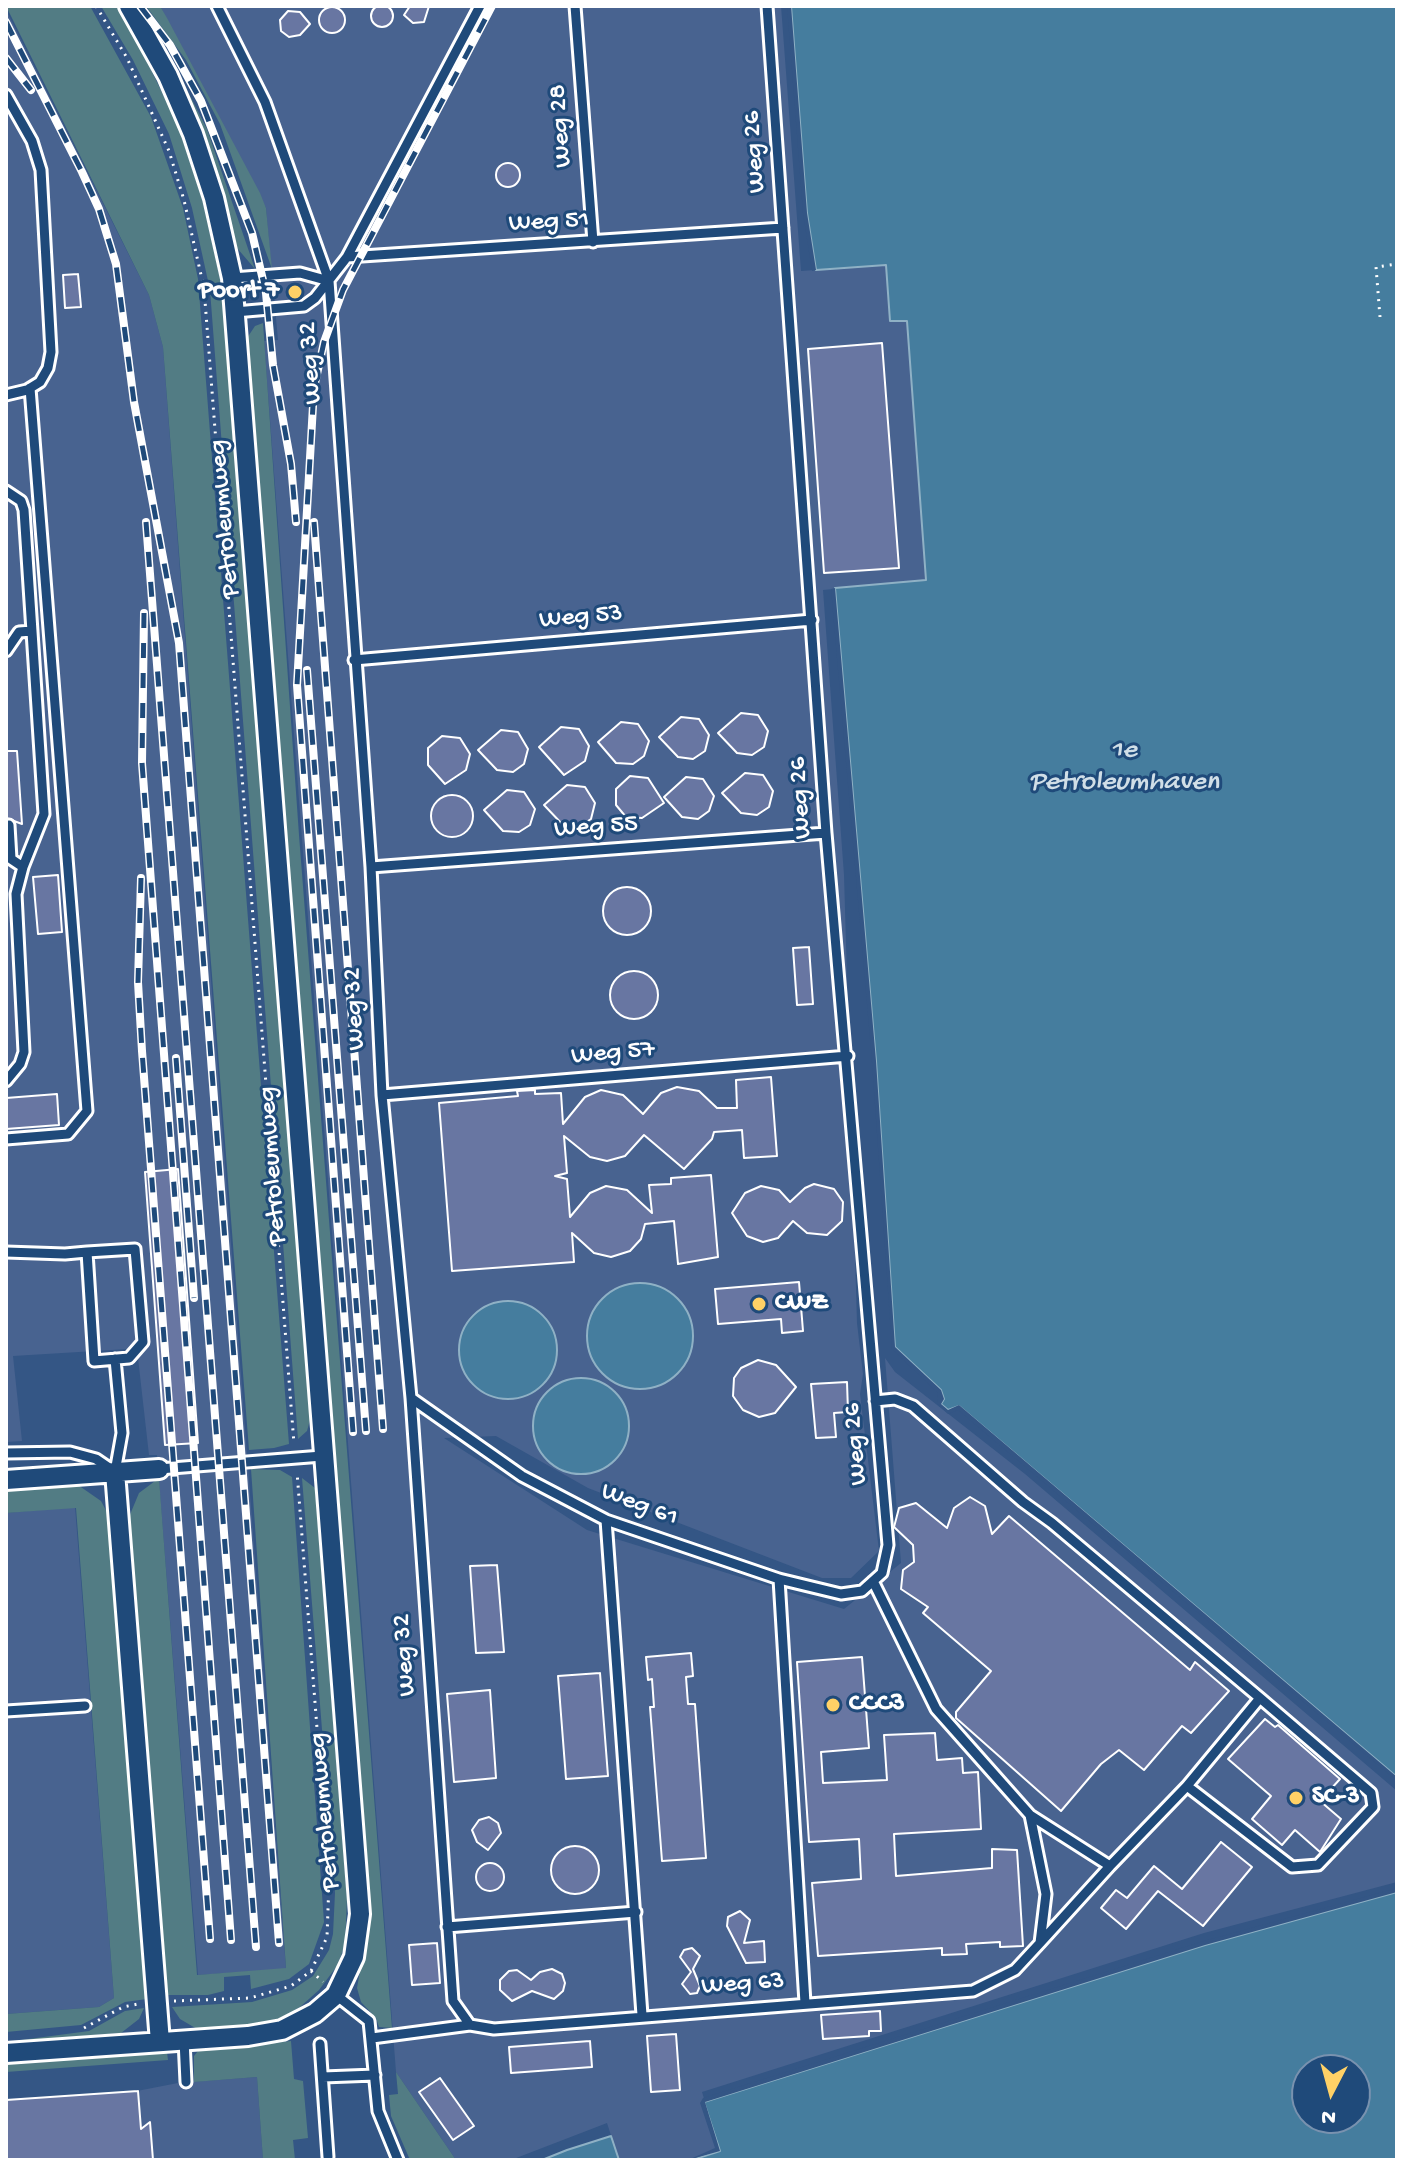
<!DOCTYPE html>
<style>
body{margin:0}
#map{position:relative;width:1403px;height:2166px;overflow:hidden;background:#345685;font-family:"Gochi Hand",sans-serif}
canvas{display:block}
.frame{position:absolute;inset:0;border:8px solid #fff;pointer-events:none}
.north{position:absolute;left:1291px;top:2054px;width:80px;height:80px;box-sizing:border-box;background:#1f4a7a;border:2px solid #7992af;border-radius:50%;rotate:186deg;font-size:22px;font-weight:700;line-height:32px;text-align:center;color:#fff}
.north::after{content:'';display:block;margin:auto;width:28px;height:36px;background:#ffd166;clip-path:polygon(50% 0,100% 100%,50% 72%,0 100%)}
</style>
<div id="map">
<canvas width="1403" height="2166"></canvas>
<div class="frame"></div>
<div class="north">N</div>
</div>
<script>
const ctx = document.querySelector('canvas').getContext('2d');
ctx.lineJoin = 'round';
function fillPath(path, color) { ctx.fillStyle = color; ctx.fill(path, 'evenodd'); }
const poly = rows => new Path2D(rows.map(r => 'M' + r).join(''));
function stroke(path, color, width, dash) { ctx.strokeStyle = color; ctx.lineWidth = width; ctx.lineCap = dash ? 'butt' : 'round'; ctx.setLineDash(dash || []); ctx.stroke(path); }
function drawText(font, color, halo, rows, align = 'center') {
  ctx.font = font + ' "Gochi Hand",sans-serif'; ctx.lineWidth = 6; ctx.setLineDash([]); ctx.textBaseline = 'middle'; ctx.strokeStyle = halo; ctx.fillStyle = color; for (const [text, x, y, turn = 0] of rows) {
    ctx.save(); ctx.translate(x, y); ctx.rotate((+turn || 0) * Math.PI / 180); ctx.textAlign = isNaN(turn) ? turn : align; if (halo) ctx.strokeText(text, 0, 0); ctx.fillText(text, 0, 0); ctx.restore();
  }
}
fillPath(poly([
 [160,6,781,6,801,271,886,265,890,321,907,320,926,580,823,590,844,875,857,1323,863,1374,860,1394,879,1551,851,1578,822,1578,588,1488,496,1436,444,1438,587,1530,844,1609,901,1563,885,1358,895,1372,1025,1474,1397,1791,1397,1882,1204,1933,702,2092,720,2151,692,2160,619,2160,607,2123,511,2160,456,2160,396,2072,264,341,278,340,266,208],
 [6,10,149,295,163,347,286,1969,198,1975,157,1455,149,1455,138,1358,128,1349,13,1356,22,1441,6,1442],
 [75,1507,114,1998,99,2007,6,2014,6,1513],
 [257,2077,263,2160,6,2160,6,2100,137,2091,178,2083]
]), '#486390');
fillPath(poly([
 [6,6,90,6,151,117,183,208,198,279,289,1444,274,1448,249,1450,163,347,149,295],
 [101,6,116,6,130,27,177,123,202,199,222,287,310,1420,307,1431,298,1439,210,290,192,208,169,134,133,60],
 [146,6,160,6,167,18,260,193,266,208,272,269,220,124,186,60],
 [168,53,207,129,255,269,237,248,214,163],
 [263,323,299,835,392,2028,379,2027,376,2018,361,2002,357,1988,369,1920,247,338,255,326],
 [251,1469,280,1470,292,1477,324,1922,309,1964,289,1979,251,1989,250,1975,224,1977,224,1991,208,1995,166,1995,129,1517,139,1493,159,1478,197,1975,286,1968],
 [302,1478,315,1488,347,1899,345,1945,337,1966,319,1990,300,2007,281,2018,257,2024,197,2029,180,2019,172,2007,252,2002,292,1990,313,1976,329,1950,333,1934,335,1893],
 [78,1485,101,1501,110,1518,147,1999,125,2002,81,2025,6,2032,6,2014,99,2007,114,1998,76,1508,6,1513,6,1491],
 [144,2008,139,2019,121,2033,6,2042,89,2031,125,2011],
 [291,2041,294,2079,303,2081,308,2138,293,2140,295,2160,263,2160,257,2077,194,2082,194,2056,198,2051],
 [167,2052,168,2060,6,2072,6,2064],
 [396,2072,456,2160,410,2160,391,2116,389,2095,398,2094]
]), '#527c84');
const water = poly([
 [791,6,1397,6,1397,1777,959,1406,948,1410,941,1404,944,1399,941,1390,895,1347,876,1061,835,588,926,580,907,321,890,321,886,265,816,270,807,213,791,6],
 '587 1336a53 53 0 1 1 106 0a53 53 0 1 1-106 0Z',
 '459 1350a49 49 0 1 1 98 0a49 49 0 1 1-98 0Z',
 '533 1426a48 48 0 1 1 96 0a48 48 0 1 1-96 0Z',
 [1397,1892,1397,2160,692,2160,720,2151,704,2102,1205,1945,1397,1892],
 [1307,2070,1355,2070,1355,2118,1307,2118,1307,2070],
 [611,2136,619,2160,542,2160,567,2150,611,2136]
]);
fillPath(water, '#457d9e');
stroke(water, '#8fb1c5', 2);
fillPath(poly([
 [787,6,791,6,807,213,816,270,812,271,803,213],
 [835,588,876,1061,895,1347,941,1390,944,1399,941,1404,948,1410,959,1405,1397,1777,1397,1781,958,1410,948,1414,937,1404,938,1393,892,1349,872,1062,831,589],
 [1397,1888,1397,1892,1205,1945,705,2102,720,2151,688,2160,715,2148,700,2103,703,2098,1204,1941]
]), '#345685');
const building = poly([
 '371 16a11 11 0 1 1 22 0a11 11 0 1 1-22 0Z',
 [410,6,429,6,424,22,413,23,404,15,410,6],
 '319 20a13 13 0 1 1 26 0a13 13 0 1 1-26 0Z',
 [288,11,300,12,310,24,300,35,289,37,281,31,280,20,288,11],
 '496 175a12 12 0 1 1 24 0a12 12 0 1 1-24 0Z',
 [78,274,81,307,65,308,63,275,78,274],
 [882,343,899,568,824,573,808,349,882,343],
 [741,713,758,715,768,731,764,747,752,755,737,753,718,733,741,713],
 [681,717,699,719,709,735,705,751,693,759,678,757,659,737,681,717],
 [621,722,638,724,649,741,644,756,633,764,616,763,598,742,621,722],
 [561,727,579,729,589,746,585,761,564,775,539,747,561,727],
 [501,730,518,732,528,749,524,764,513,772,497,770,478,750,501,730],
 [442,736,460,738,470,754,466,770,445,784,428,765,428,748,442,736],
 [6,751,17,751,22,824,6,818,6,751],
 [745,773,763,775,773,791,769,807,757,815,741,813,722,793,745,773],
 [630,776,648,778,664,803,642,818,626,817,616,805,616,789,630,776],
 [686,777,703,779,714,796,709,811,698,819,682,817,664,797,686,777],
 [567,785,585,787,595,803,591,819,579,827,563,825,544,805,567,785],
 [507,790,524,792,535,809,530,825,519,832,503,831,484,810,507,790],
 '431 816a21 21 0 1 1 42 0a21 21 0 1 1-42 0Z',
 [58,875,62,932,38,934,33,877,58,875],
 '603 911a24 24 0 1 1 48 0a24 24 0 1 1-48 0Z',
 [809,947,813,1004,797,1005,793,948,809,947],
 '610 995a24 24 0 1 1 48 0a24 24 0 1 1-48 0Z',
 [771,1077,777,1156,744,1158,742,1130,714,1132,712,1139,684,1169,644,1135,625,1156,607,1161,590,1157,564,1136,567,1173,555,1176,567,1179,570,1217,590,1193,606,1186,627,1190,652,1213,649,1185,671,1184,671,1178,711,1175,718,1257,678,1264,674,1221,645,1224,641,1239,630,1251,611,1257,594,1253,572,1233,574,1262,452,1271,439,1103,518,1096,517,1091,535,1090,535,1094,561,1093,563,1124,585,1097,601,1090,623,1095,643,1114,661,1093,677,1087,699,1091,717,1108,737,1108,736,1080,771,1077],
 [57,1094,59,1125,6,1129,6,1098,57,1094],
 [178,1169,198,1443,165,1445,145,1172,178,1169],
 [814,1184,834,1189,843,1202,842,1221,827,1235,807,1233,793,1221,778,1238,763,1242,747,1236,732,1213,745,1193,761,1186,779,1190,790,1202,805,1188,814,1184],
 [799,1282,803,1331,782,1333,781,1319,718,1324,715,1289,799,1282],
 [758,1360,776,1365,796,1387,775,1413,759,1417,743,1410,733,1396,734,1378,741,1368,758,1360],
 [847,1382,848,1412,834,1413,836,1437,816,1438,811,1384,847,1382],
 [970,1497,985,1506,992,1534,1009,1516,1190,1670,1195,1662,1229,1691,1191,1733,1182,1726,1144,1770,1119,1750,1101,1764,1061,1811,956,1718,956,1712,991,1671,923,1613,928,1607,901,1589,903,1570,914,1562,913,1545,894,1527,899,1508,916,1503,947,1528,954,1508,970,1497],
 [497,1565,504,1652,476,1653,470,1566,497,1565],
 [691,1653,693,1676,686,1677,688,1704,695,1704,706,1858,662,1861,650,1707,654,1707,652,1679,648,1680,646,1657,691,1653],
 [862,1657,869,1748,821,1752,823,1783,887,1780,884,1735,935,1733,937,1760,962,1758,963,1773,978,1772,981,1829,894,1834,896,1876,992,1868,992,1849,1017,1850,1023,1946,1000,1947,1000,1942,966,1944,967,1954,942,1955,942,1948,818,1956,812,1883,861,1879,859,1839,809,1842,797,1662,862,1657],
 [600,1673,608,1776,566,1779,558,1676,600,1673],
 [490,1690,496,1778,454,1782,447,1694,490,1690],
 [1265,1719,1275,1727,1278,1725,1340,1779,1320,1801,1341,1819,1320,1852,1295,1830,1282,1845,1252,1819,1271,1796,1228,1759,1265,1719],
 [489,1817,498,1823,501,1833,488,1850,477,1842,472,1830,479,1820,489,1817],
 [1221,1842,1252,1867,1203,1926,1158,1891,1126,1929,1101,1908,1116,1890,1127,1898,1154,1866,1182,1889,1221,1842],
 '551 1870a24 24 0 1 1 48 0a24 24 0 1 1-48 0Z',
 '476 1877a14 14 0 1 1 28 0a14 14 0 1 1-28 0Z',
 [740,1911,750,1920,744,1943,764,1941,765,1962,746,1963,727,1926,728,1917,740,1911],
 [437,1943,440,1983,412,1985,409,1945,437,1943],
 [692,1948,700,1956,693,1969,700,1986,697,1993,690,1994,682,1984,691,1972,680,1957,684,1950,692,1948],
 [552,1969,562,1974,565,1983,563,1991,554,1999,532,1991,512,2001,500,1990,500,1980,509,1971,517,1970,531,1980,540,1972,552,1969],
 [880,2011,881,2031,869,2031,869,2036,823,2039,821,2015,880,2011],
 [676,2034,680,2090,651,2092,647,2036,676,2034],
 [590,2041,592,2067,511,2073,509,2047,590,2041],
 [440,2078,474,2126,453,2140,419,2092,440,2078],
 [138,2091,141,2129,150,2122,153,2160,6,2160,6,2100,138,2091]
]);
fillPath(building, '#6876a2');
stroke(building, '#fff', 2);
const lane = poly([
 [217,6,265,102,329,281,371,867,382,1095,411,1398,453,2001,470,2025],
 [575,6,593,242],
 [6,95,32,141,41,170,51,352,48,368,40,382,27,390,6,395],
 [347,257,480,6],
 [232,278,300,273,329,281],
 [235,312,304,306,315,298,347,257,783,228],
 [6,491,21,501,24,510,44,814,23,867,16,894,24,1052,20,1064,6,1081],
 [6,651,19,632,32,631],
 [354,660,812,620],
 [9,825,11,859,23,867],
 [371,867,826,833],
 [382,1095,848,1056],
 [6,1139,68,1134,87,1111,30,388],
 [6,1252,65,1254,87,1252,135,1249,143,1342,129,1358,94,1361,87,1252],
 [411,1398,522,1476,606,1520,779,1579,841,1594,862,1591,882,1573,888,1545,826,833,767,6],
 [875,1401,895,1399,913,1406,1023,1502,1052,1523,1260,1698,1371,1793,1373,1807,1318,1865,1292,1867,1187,1786,1260,1698],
 [6,1453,70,1452,96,1459,115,1472,122,1433,115,1359],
 [159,1469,322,1456],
 [606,1520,642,2015],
 [779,1579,805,2003],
 [873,1581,936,1709,1030,1815,1110,1866,1187,1786],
 [6,1711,85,1706],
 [447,1927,636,1912],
 [1040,1943,1110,1866],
 [336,1995,369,2021,378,2111,398,2160],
 [372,2038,470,2025,494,2029,973,1991,1015,1970,1040,1943,1046,1894,1030,1815],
 [184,2040,186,2082],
 [320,2044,328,2157],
 [323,2077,375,2075]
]);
const street = poly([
 [115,1472,160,2042],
 [6,1480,159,1469],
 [6,2053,248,2036,282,2030,315,2013,336,1995,354,1957,360,1914,232,278,214,198,193,134,168,76,129,6]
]);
stroke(lane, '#fff', 15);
stroke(street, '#fff', 24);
stroke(poly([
 [96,6,127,58,169,151,184,200,204,288,294,1444],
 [1380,317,1376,267,1397,264],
 [311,1971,323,1982],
 [174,2001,250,1998,291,1986,311,1971,327,1937,329,1882,297,1472],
 [84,2028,123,2007,138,2004]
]), '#fff', 3, [2, 6]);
stroke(lane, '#1f4a7a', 9);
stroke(street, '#1f4a7a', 18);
const rail = poly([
 [140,6,170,45,201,101,252,233,266,293,273,365,291,464,296,522],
 [6,22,82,172,99,209,116,264,134,402,179,643,279,1943],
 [6,58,31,90],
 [146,522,256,1947],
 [314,522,383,1429],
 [144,613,142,763,231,1940],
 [307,670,366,1431],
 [141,878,138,982,142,1051,210,1939],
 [176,1058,194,1298],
 [353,1432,297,685,314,388,324,342,343,290,492,6]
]);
stroke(rail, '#fff', 8);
stroke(rail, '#1f4a7a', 5, [15]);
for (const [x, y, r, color] of [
 [295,292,8,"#ffd166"],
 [759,1304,8,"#ffd166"],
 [833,1705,8,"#ffd166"],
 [1296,1798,8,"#ffd166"]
]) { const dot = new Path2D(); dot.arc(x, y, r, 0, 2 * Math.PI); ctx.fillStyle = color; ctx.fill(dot); stroke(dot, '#1f4a7a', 3); }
drawText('26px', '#fff', '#1f4a7a', [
 ["Weg 28",562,126,-94],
 ["Weg 26",756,152,-94],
 ["Weg 51",549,223,-3],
 ["Weg 32",312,363,-94],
 ["Petroleumweg",226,519,-95],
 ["Weg 53",581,618,-5],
 ["Weg 26",802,798,-94],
 ["Weg 55",596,828,-4],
 ["Weg 32",356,1009,-93],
 ["Weg 57",613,1054,-5],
 ["Petroleumweg",274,1166,-94],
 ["Weg 26",857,1444,-95],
 ["Weg 61",639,1506,21],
 ["Weg 32",406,1655,-94],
 ["Petroleumweg",326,1812,-95],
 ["Weg 63",743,1985,-4]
]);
drawText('bold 26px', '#fff', '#1f4a7a', [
 ["Poort 7",279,292,"right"],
 ["CWZ",775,1304],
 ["CCC3",849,1705],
 ["SC-3",1312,1798]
], 'left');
drawText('italic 28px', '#d0dee7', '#1f4a7a', [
 ["1e",1124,752],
 ["Petroleumhaven",1124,784]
]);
</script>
